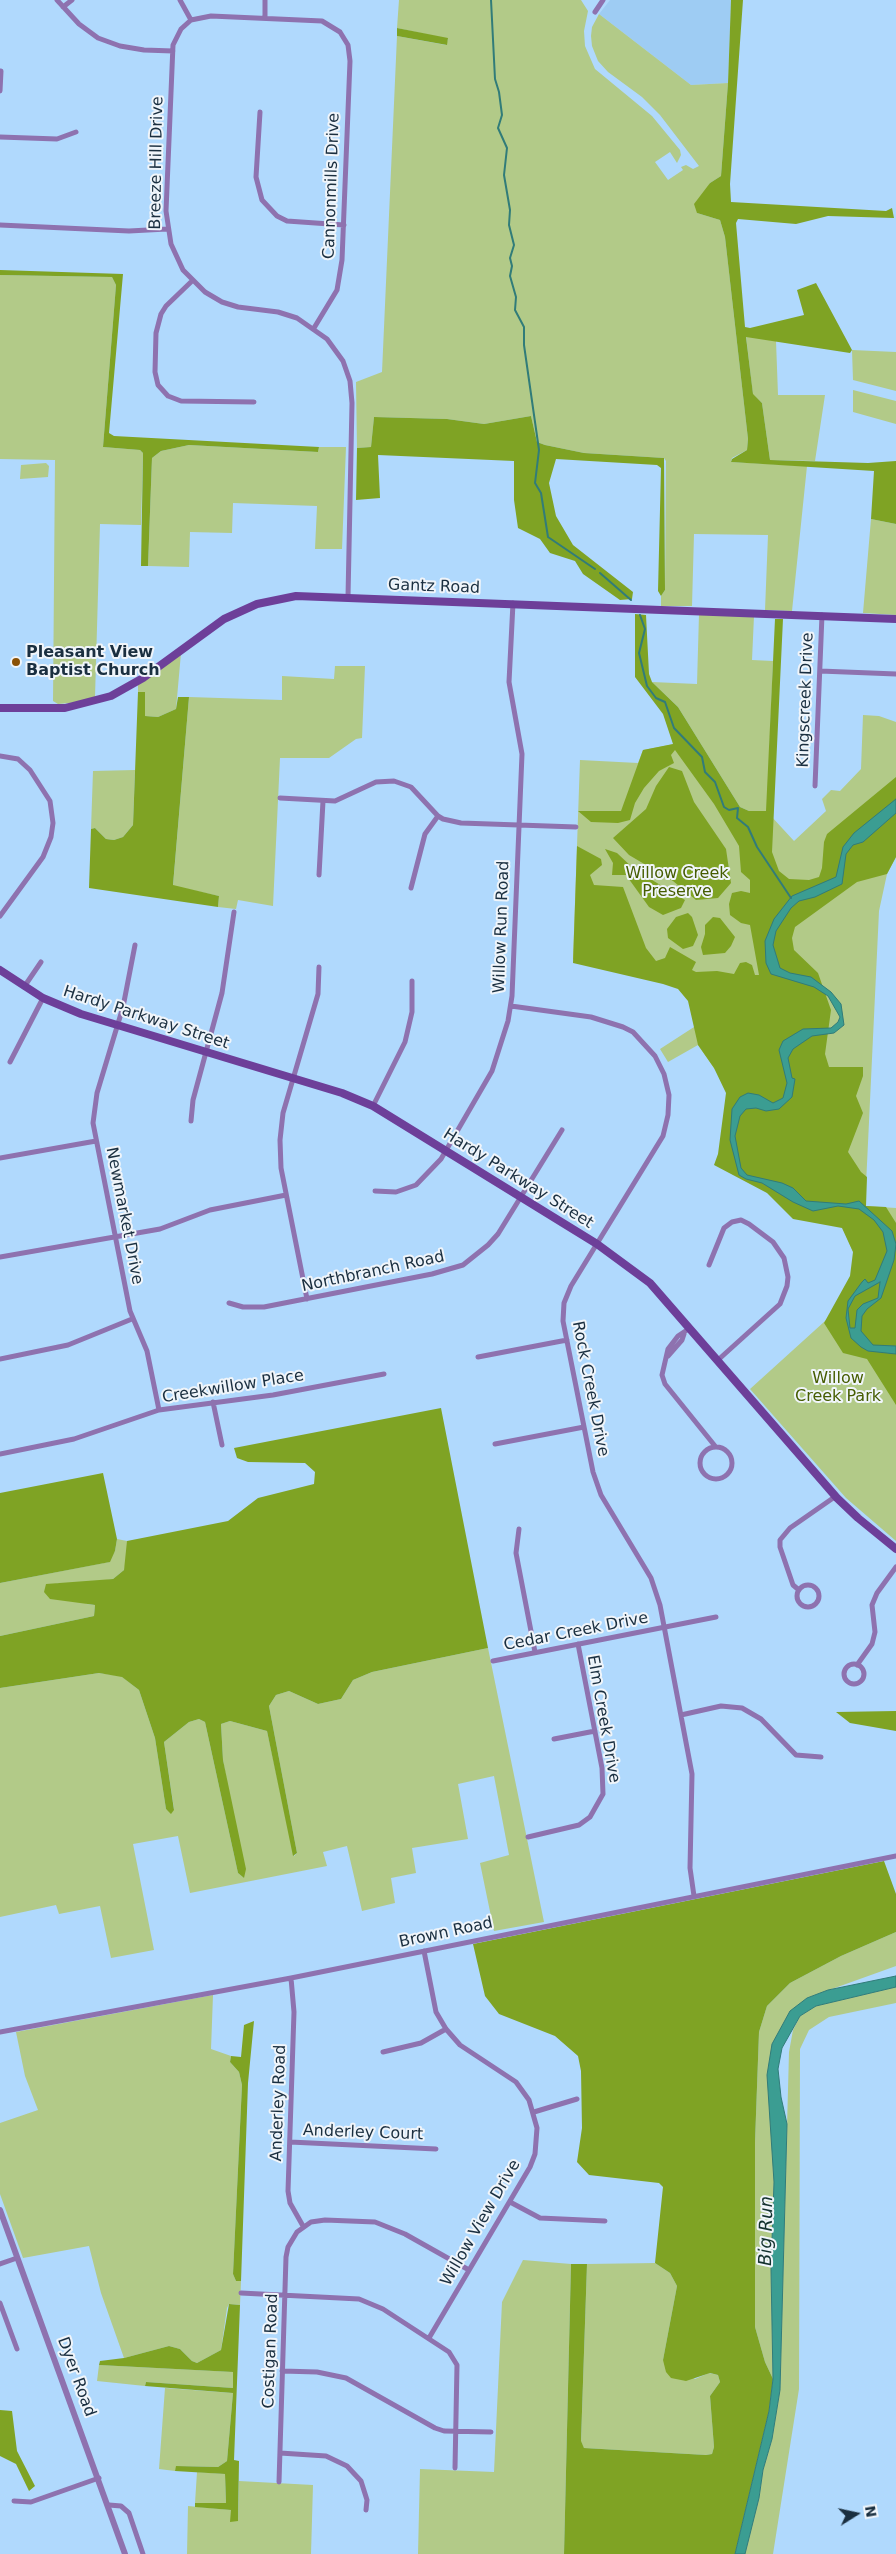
<!DOCTYPE html>
<style>
body{margin:0}
#map{position:relative;width:896px;height:2554px;overflow:hidden;background:#b0d9fd;font-family:"DejaVu Sans",sans-serif}
canvas{display:block}
.north{position:absolute;left:831px;top:2489px;width:50px;height:50px;-webkit-text-stroke:4px #f0f5fa;paint-order:stroke;rotate:80deg;font-size:14px;font-weight:700;line-height:20px;text-align:center;color:#1a2f40}
.north::after{content:'';display:block;margin:auto;width:18px;height:22px;background:#1a2f40;clip-path:polygon(50% 0,100% 100%,50% 72%,0 100%)}
</style>
<div id="map">
<canvas width="896" height="2554"></canvas>
<div class="north">N</div>
</div>
<script>
const ctx = document.querySelector('canvas').getContext('2d');
ctx.lineJoin = 'round';
function fillPath(path, color) { ctx.fillStyle = color; ctx.fill(path, 'evenodd'); }
const poly = rows => new Path2D(rows.map(r => 'M' + r).join(''));
function stroke(path, color, width, dash) { ctx.strokeStyle = color; ctx.lineWidth = width; ctx.lineCap = dash ? 'butt' : 'round'; ctx.setLineDash(dash || []); ctx.stroke(path); }
function drawText(font, color, halo, rows, align = 'center') {
  ctx.font = font + ' "DejaVu Sans",sans-serif'; ctx.lineWidth = 4; ctx.setLineDash([]); ctx.textBaseline = 'middle'; ctx.strokeStyle = halo; ctx.fillStyle = color; for (const [text, x, y, turn = 0] of rows) {
    ctx.save(); ctx.translate(x, y); ctx.rotate((+turn || 0) * Math.PI / 180); ctx.textAlign = isNaN(turn) ? turn : align; if (halo) ctx.strokeText(text, 0, 0); ctx.fillText(text, 0, 0); ctx.restore();
  }
}
fillPath(poly([
 [610,0,731,0,728,83,691,85,599,14]
]), '#9eccf3');
fillPath(poly([
 [399,0,581,0,588,11,584,31,585,46,595,69,652,116,680,150,681,155,677,163,670,152,655,162,668,180,683,170,681,167,686,165,693,169,699,166,660,115,642,97,608,72,598,61,592,46,591,36,592,27,599,14,691,85,728,83,721,176,710,183,697,213,720,220,725,237,748,439,747,450,732,458,731,462,807,466,792,611,765,610,768,535,694,534,692,606,661,606,661,596,665,590,666,461,664,458,584,453,545,445,537,442,531,416,484,424,447,419,374,417,371,447,357,448,356,382,382,372,397,36,446,45,448,39,397,28],
 [0,275,112,277,116,285,103,447,140,450,143,453,141,525,100,524,95,697,80,702,58,704,53,701,55,460,0,459],
 [746,336,776,341,778,395,825,395,815,461,770,460,762,403,753,395],
 [852,350,896,352,896,391,853,380],
 [853,390,896,401,896,424,853,412],
 [189,445,318,452,319,447,346,447,342,549,315,549,317,506,233,503,232,533,190,532,189,567,148,566,152,458,161,451],
 [46,463,49,466,48,477,20,479,21,465],
 [871,519,896,524,896,615,863,613],
 [699,614,754,616,752,660,773,661,767,811,749,811,740,807,678,707,652,682,697,684],
 [181,653,176,709,158,717,145,716,145,692,138,692,138,685],
 [335,666,365,666,362,738,356,739,329,758,280,758,273,906,238,900,236,909,218,907,219,896,173,886,189,697,282,700,282,676,334,679],
 [863,715,879,716,896,722,896,857,887,874,879,911,865,1206,896,1208,896,1541,846,1498,750,1389,867,1283,835,1211,728,1088,698,1045,668,1062,660,1049,694,1027,702,978,573,959,580,760,638,763,643,750,695,740,740,813,771,816,794,841,826,811,822,799,831,790,840,791,861,769],
 [135,770,133,825,123,837,114,840,106,839,95,828,91,829,93,771],
 [117,1539,127,1541,127,1559,124,1570,113,1579,89,1583,56,1583,87,1604,95,1605,94,1616,0,1636,0,1583,109,1562,115,1551],
 [488,1648,544,1922,494,1931,480,1863,509,1855,494,1776,458,1784,468,1839,412,1848,416,1873,391,1878,395,1903,362,1911,347,1846,323,1852,327,1866,190,1893,178,1836,133,1844,154,1950,111,1958,100,1906,59,1914,56,1905,0,1917,0,1688,99,1673,121,1676,139,1690,155,1738,166,1809,171,1813,174,1809,164,1742,189,1722,199,1719,205,1722,238,1873,244,1878,223,1760,221,1724,230,1721,267,1731,294,1856,297,1853,269,1706,276,1695,289,1691,318,1704,341,1699,353,1680,372,1672],
 [896,1932,896,1966,807,1998,772,2044,774,2182,771,2270,773,2379,765,2362,755,2327,755,2142,759,2032,767,2006,790,1983,841,1956],
 [896,1987,896,2003,829,2017,809,2030,800,2049,799,2389,773,2554,745,2554,759,2498,763,2470,772,2439,780,2390,789,2052,793,2030,800,2016,816,2006],
 [213,1995,211,2049,231,2056,230,2062,239,2072,242,2085,233,2274,236,2281,241,2281,240,2305,229,2304,227,2308,221,2350,197,2363,192,2361,180,2349,169,2346,124,2358,101,2293,89,2246,23,2258,0,2194,0,2123,38,2110,25,2076,16,2032],
 [523,2260,571,2264,564,2554,418,2554,420,2469,494,2472,502,2302],
 [655,2263,670,2273,677,2286,663,2360,695,2379,709,2373,718,2375,720,2382,710,2396,714,2447,712,2454,706,2455,584,2448,581,2442,587,2264],
 [99,2365,234,2372,233,2388,146,2382,145,2386,97,2381],
 [165,2388,233,2393,227,2461,218,2467,177,2466,175,2471,159,2469],
 [197,2472,225,2474,226,2503,195,2503],
 [239,2481,313,2485,311,2554,187,2554,188,2506,231,2510,238,2521]
]), '#b2ca88');
fillPath(poly([
 [731,0,743,0,730,184,731,202,886,211,892,208,894,218,828,216,796,224,738,219,736,223,745,327,750,328,804,315,797,290,816,283,852,350,850,353,746,337,753,394,762,403,770,460,868,463,896,461,896,524,871,519,874,471,731,462,732,459,747,450,748,439,725,237,720,220,697,213,694,204,710,183,721,176,728,83],
 [397,28,448,38,447,45,397,36],
 [0,270,123,274,109,433,114,436,319,447,318,452,189,445,161,451,152,458,148,566,141,566,143,453,140,450,103,447,116,285,112,277,0,275],
 [531,416,537,442,545,445,584,453,664,458,665,590,661,596,658,591,661,468,657,465,556,459,549,483,556,516,573,545,633,592,632,599,620,600,583,574,575,561,550,553,540,539,518,528,514,500,514,461,378,455,380,498,356,500,357,448,371,447,374,417,447,419,484,424],
 [635,614,646,615,649,674,652,682,678,707,740,807,749,811,766,811,775,619,783,619,772,852,779,871,789,879,809,880,819,877,822,868,824,842,827,834,896,777,896,857,887,874,857,882,795,927,792,938,794,950,818,973,831,1010,825,1054,829,1067,863,1067,863,1076,856,1096,863,1113,848,1152,861,1172,867,1177,866,1206,886,1207,896,1223,896,1405,867,1359,843,1353,824,1323,850,1276,853,1252,842,1228,793,1219,767,1193,714,1165,718,1154,726,1093,714,1068,698,1045,688,1001,678,989,663,984,573,963,577,846,601,859,602,865,590,875,594,885,623,887,646,948,656,961,665,958,670,947,696,962,692,970,696,972,717,971,734,974,740,963,746,962,752,965,755,975,759,975,750,925,741,923,730,915,729,904,732,893,741,891,750,893,750,880,741,872,739,846,714,804,675,750,671,755,674,763,659,771,644,788,635,803,630,820,618,823,591,822,578,811,621,811,643,750,673,744,663,714,635,677],
 [138,692,145,692,145,716,158,717,176,709,178,697,189,697,173,885,219,896,218,907,89,888,91,829,95,828,106,839,114,840,123,837,133,825],
 [669,767,682,771,694,802,726,849,731,883,718,898,696,900,673,881,629,855,613,838,646,809,656,786],
 [605,849,617,853,634,869,685,900,681,908,663,915,649,907,626,875,612,875,613,863],
 [688,913,692,917,698,935,693,946,683,949,668,938,667,929,676,917],
 [713,917,720,918,735,937,731,946,725,953,703,955,701,947,705,934,705,925],
 [441,1408,488,1648,372,1672,353,1680,341,1699,318,1704,289,1691,276,1695,269,1706,297,1853,293,1856,267,1731,230,1721,221,1724,223,1760,246,1869,244,1878,238,1873,205,1722,199,1719,189,1722,164,1742,174,1810,171,1814,166,1809,155,1738,139,1690,122,1677,99,1673,0,1688,0,1636,94,1616,95,1605,50,1599,44,1592,46,1584,113,1579,124,1570,127,1541,228,1521,258,1498,314,1484,315,1472,305,1463,248,1462,237,1458,234,1448],
 [103,1473,117,1539,115,1551,110,1562,0,1583,0,1493],
 [896,1711,896,1731,850,1723,836,1712],
 [884,1861,896,1894,896,1932,841,1956,790,1983,767,2006,759,2032,755,2142,755,2327,765,2362,773,2379,769,2411,735,2554,564,2554,571,2264,587,2264,581,2441,584,2448,706,2455,712,2454,714,2447,710,2396,720,2382,718,2375,710,2373,686,2381,671,2378,666,2372,663,2360,677,2286,670,2273,655,2263,663,2187,659,2183,589,2175,577,2162,582,2128,581,2071,578,2056,555,2036,499,2014,485,1996,473,1944],
 [254,2021,248,2083,241,2281,236,2281,233,2274,242,2085,239,2072,230,2062,231,2056,241,2057,244,2025],
 [229,2304,240,2305,234,2460,239,2461,238,2521,230,2522,231,2510,195,2507,195,2503,226,2503,225,2474,175,2471,176,2466,218,2467,227,2461,233,2393,145,2386,146,2382,233,2388,233,2372,99,2365,100,2361,124,2358,169,2346,180,2349,192,2361,197,2363,221,2350],
 [0,2410,12,2411,17,2451,35,2486,29,2491,16,2464,0,2456]
]), '#7fa324');
const water = poly([
 [896,799,896,813,863,842,853,845,846,854,842,884,815,897,799,901,791,908,776,931,773,945,780,968,790,973,811,977,831,992,841,1004,844,1025,834,1033,812,1036,793,1049,788,1058,792,1078,795,1079,792,1097,779,1109,766,1111,756,1108,746,1109,740,1116,735,1136,741,1168,747,1175,782,1183,793,1188,806,1201,846,1204,859,1201,892,1231,896,1244,894,1260,881,1298,867,1309,862,1316,861,1331,873,1345,896,1346,896,1354,868,1351,861,1347,851,1338,846,1318,848,1301,862,1282,865,1279,868,1283,875,1280,887,1251,883,1232,874,1220,859,1209,838,1206,813,1211,793,1202,762,1183,746,1179,739,1175,730,1140,732,1109,740,1097,748,1093,759,1095,773,1103,783,1098,787,1083,779,1050,783,1041,803,1029,831,1028,838,1022,840,1017,828,996,814,987,771,974,766,963,765,941,774,919,792,896,836,877,843,847,854,833,896,799],
 [880,1282,878,1298,863,1304,857,1310,855,1328,850,1328,848,1309,855,1296,880,1282],
 [896,1976,896,1987,816,2006,800,2016,782,2048,778,2069,781,2097,787,2124,780,2390,772,2439,763,2470,759,2498,745,2554,735,2554,769,2411,773,2379,771,2270,774,2182,767,2075,772,2044,790,2011,807,1998,828,1990,896,1976]
]);
fillPath(water, '#3b9d92');
stroke(water, '#317c79', 1);
stroke(poly([
 [491,0,495,79,499,92,502,115,498,128,507,148,504,175,510,210,509,225,514,245,510,258,512,266,510,276,516,297,515,310,524,327,524,345,539,450,535,483,541,493,548,537,595,569],
 [600,573,631,600],
 [640,615,645,629,639,653,647,686,656,698,665,702,674,728,702,757,705,772,715,782,724,807,729,810,738,808,737,818,748,827,757,847,791,898]
]), '#317c79', 2);
stroke(poly([
 [57,0,79,24,98,38,120,46,144,50,173,51],
 [180,0,191,20],
 [63,7,72,0],
 [595,12,603,0],
 [265,17,265,0],
 [0,91,1,71],
 [260,112,256,177,262,200,277,216,287,221,344,225],
 [0,137,57,139,76,132],
 [0,225,129,231,167,229],
 [192,281,166,306,161,314,156,333,155,372,158,385,168,396,181,401,254,402],
 [314,328,337,290,342,260,350,61,348,45,340,32,322,21,211,16,191,20,181,29,173,45,166,211,171,244,183,270,205,292,222,302,238,307,278,312,297,318,327,339,343,361,350,381,352,403,348,597],
 [820,671,896,674],
 [0,756,18,759,30,770,50,801,53,823,51,837,43,857,0,916],
 [815,786,822,615],
 [280,798,335,801,376,782,394,781,411,787,438,816,443,819,461,823,576,827],
 [319,875,323,801],
 [411,888,425,834,438,816],
 [135,945,123,1007,97,1093,93,1123,130,1311,147,1351,159,1410],
 [24,987,41,962],
 [511,1006,591,1017,623,1027,633,1032,655,1056,664,1074,669,1095,668,1115,663,1136,571,1286,564,1303,563,1321,593,1472,601,1495,651,1578,660,1605,692,1774,690,1868,694,1896],
 [10,1062,43,998],
 [373,1106,405,1042,412,1012,412,981],
 [191,1121,193,1100,222,993,234,912],
 [0,1158,96,1141],
 [375,1191,396,1192,416,1185,441,1159,492,1071,508,1021,512,996,522,754,509,682,513,603],
 [0,1257,160,1229,210,1210,286,1195],
 [709,1265,724,1228,732,1222,741,1220,749,1224,773,1242,784,1258,788,1277,787,1286,780,1304,718,1360],
 [307,1299,281,1168,280,1140,283,1113,318,994,319,967],
 [229,1303,243,1307,264,1307,432,1274,463,1265,488,1245,498,1234,562,1130],
 [690,1328,678,1336,668,1349,662,1375,665,1384,715,1446],
 [668,1356,682,1340,684,1334],
 [478,1357,567,1340],
 [0,1359,68,1345,132,1319],
 [213,1402,222,1445],
 [495,1444,584,1427],
 '700 1463a16 16 0 1 1 32 0a16 16 0 1 1-32 0Z',
 [0,1454,74,1439,159,1410,273,1395,384,1374],
 [519,1529,516,1553,535,1652],
 '797 1596a11 11 0 1 1 22 0a11 11 0 1 1-22 0Z',
 [799,1590,793,1585,780,1547,780,1540,790,1528,836,1496],
 [493,1661,716,1617],
 '844 1674a10 10 0 1 1 20 0a10 10 0 1 1-20 0Z',
 [857,1665,872,1644,875,1632,872,1605,877,1593,896,1567],
 [681,1715,721,1706,742,1708,761,1719,796,1755,821,1757],
 [554,1739,595,1731],
 [528,1837,579,1825,590,1817,603,1794,602,1768,578,1644],
 [424,1951,436,2012,446,2029,460,2045,516,2082,529,2100,537,2128,535,2154,530,2167,429,2338],
 [291,1978,294,2012,288,2191,290,2203,303,2226],
 [0,2032,291,1978,896,1856],
 [383,2052,421,2043,446,2029],
 [534,2112,577,2099],
 [290,2142,436,2149],
 [510,2202,540,2218,605,2221],
 [0,2264,17,2258],
 [241,2293,359,2299,383,2309,449,2352,457,2365,455,2468],
 [0,2303,17,2349],
 [282,2371,317,2372,346,2378,435,2428,444,2431,491,2432],
 [280,2453,326,2456,347,2466,361,2481,367,2500,366,2510],
 [279,2482,286,2257,288,2247,297,2232,311,2222,325,2220,375,2222,405,2234,469,2270],
 [14,2501,31,2502,99,2478],
 [109,2505,121,2506,129,2513,143,2554]
]), '#8e72af', 5);
stroke(poly([
 [0,2210,125,2554]
]), '#8e72af', 6);
stroke(poly([
 [0,708,65,708,111,696,143,678,224,619,257,604,296,596,896,619],
 [0,970,43,998,81,1014,342,1093,373,1106,597,1244,650,1283,837,1498,858,1518,896,1549]
]), '#6d3f99', 8);
for (const [x, y, r, color] of [
 [16,662,5,"#8a5105"]
]) { const dot = new Path2D(); dot.arc(x, y, r, 0, 2 * Math.PI); ctx.fillStyle = color; ctx.fill(dot); stroke(dot, '#f0f5fa', 2); }
drawText('16px', '#1a2f40', '#f0f5fa', [
 ["Breeze Hill Drive",157,163,-89],
 ["Cannonmills Drive",332,186,-88],
 ["Gantz Road",434,587,2],
 ["Kingscreek Drive",806,700,-88],
 ["Willow Run Road",502,927,-88],
 ["Hardy Parkway Street",146,1018,18],
 ["Hardy Parkway Street",518,1179,32],
 ["Newmarket Drive",124,1216,79],
 ["Northbranch Road",373,1272,-12],
 ["Creekwillow Place",233,1387,-9],
 ["Rock Creek Drive",590,1389,79],
 ["Cedar Creek Drive",576,1632,-11],
 ["Elm Creek Drive",603,1719,80],
 ["Brown Road",446,1933,-12],
 ["Anderley Road",279,2103,-88],
 ["Anderley Court",363,2133,2],
 ["Willow View Drive",481,2223,-60],
 ["Costigan Road",271,2351,-88],
 ["Dyer Road",76,2377,70]
]);
drawText('bold 16px', '#1a2f40', '#f0f5fa', [
 ["Pleasant View",26,653],
 ["Baptist Church",26,671]
], 'left');
drawText('16px', '#465d02', '#f0f5fa', [
 ["Willow Creek",677,874],
 ["Preserve",677,892],
 ["Willow",838,1379],
 ["Creek Park",838,1397]
]);
drawText('italic 18px', '#13312e', '#f0f5fa', [
 ["Big Run",767,2231,-89]
]);
</script>
